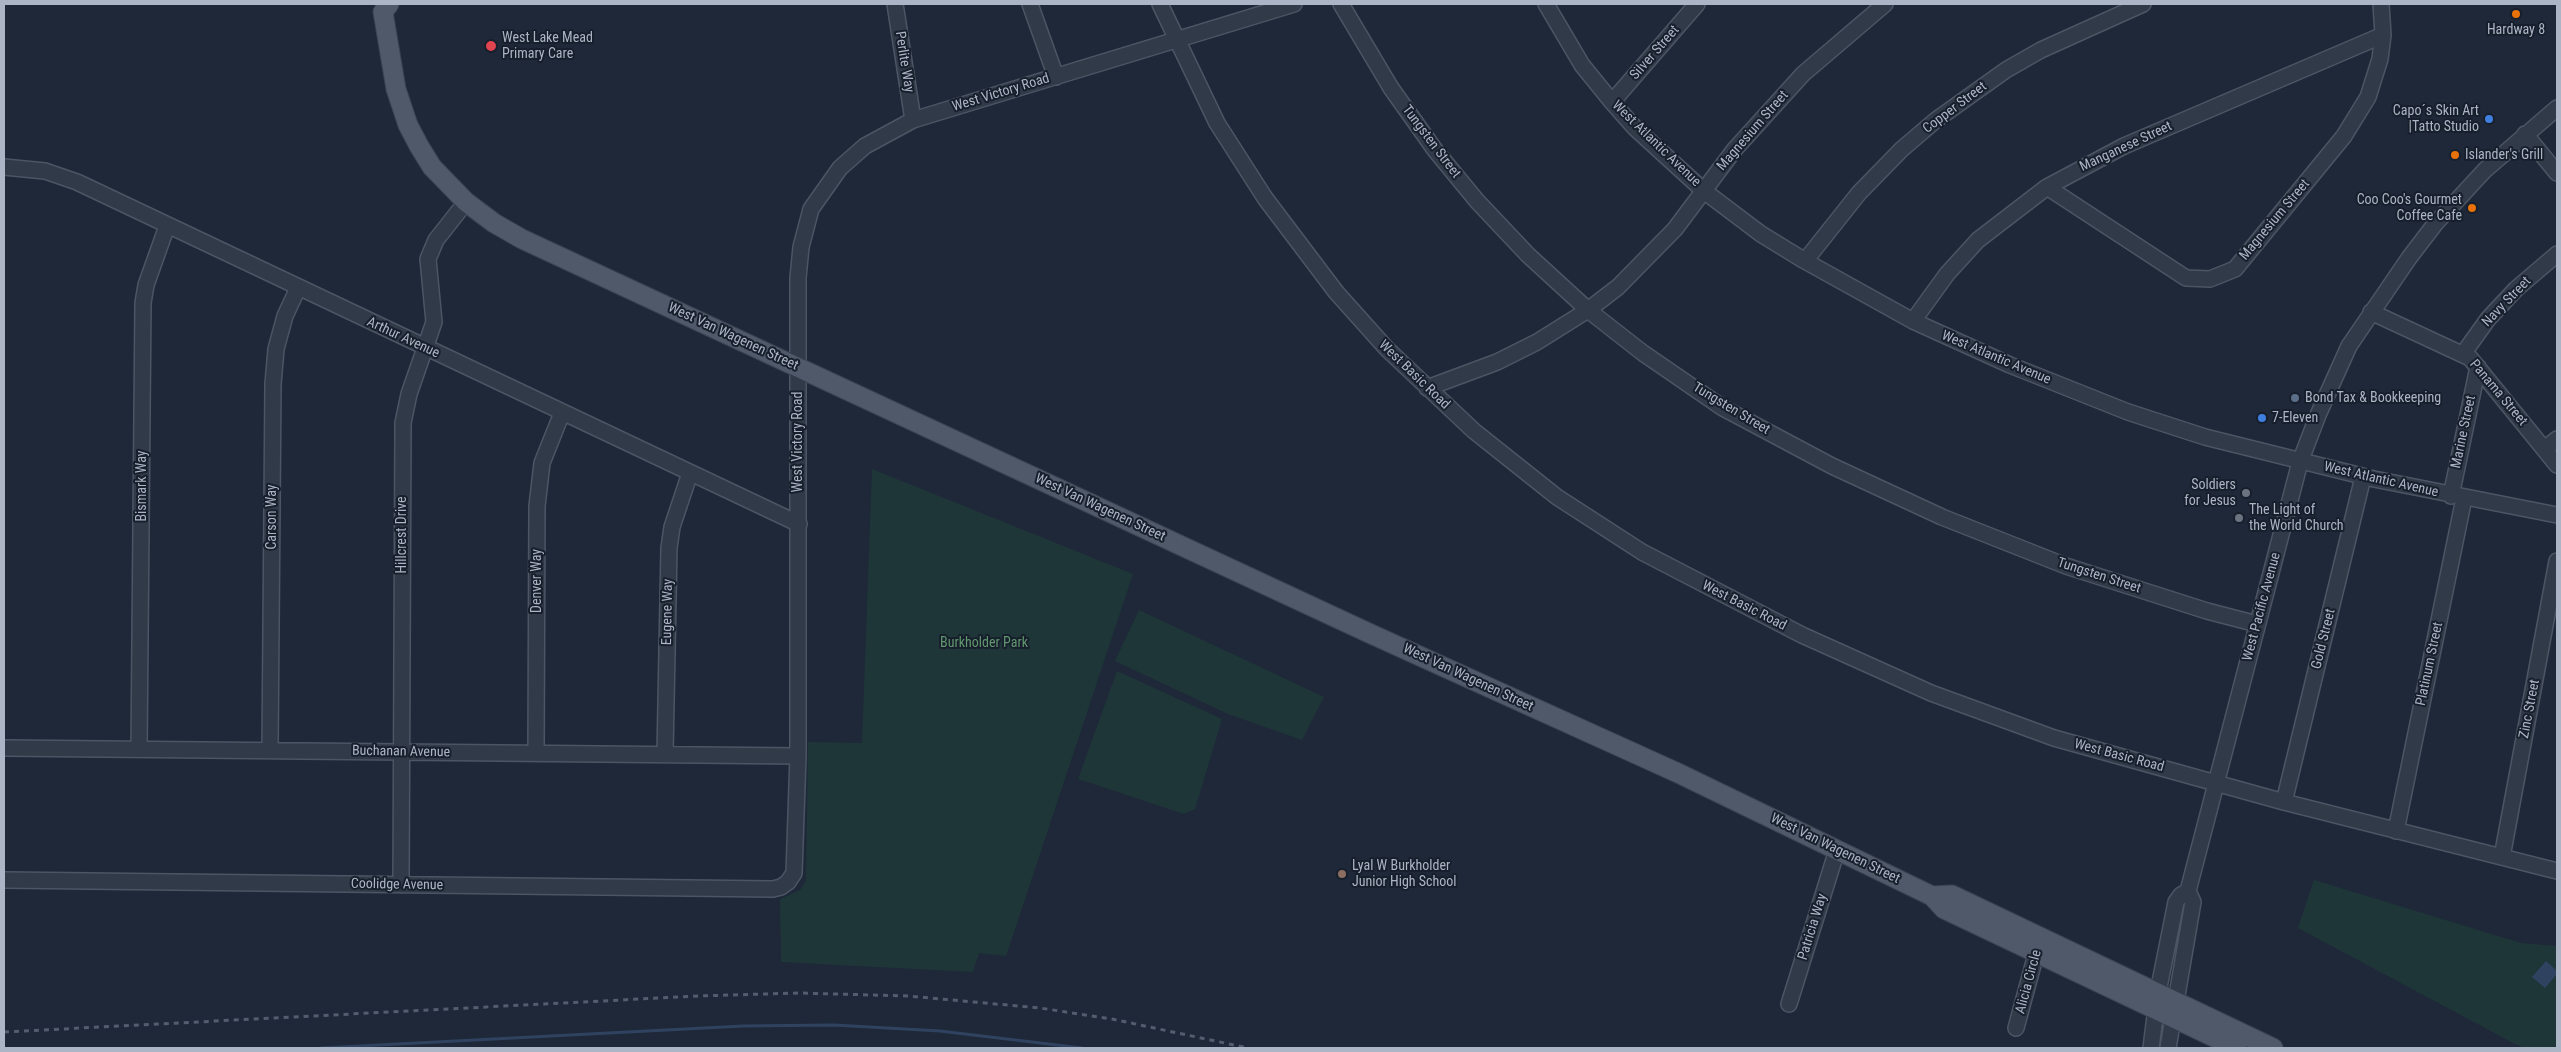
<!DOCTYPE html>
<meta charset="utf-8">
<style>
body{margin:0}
#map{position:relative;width:2561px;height:1052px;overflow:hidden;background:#1e2838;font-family:"Roboto Condensed",sans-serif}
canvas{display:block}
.frame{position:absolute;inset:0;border:5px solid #abb5c6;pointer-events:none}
</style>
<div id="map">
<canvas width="2561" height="1052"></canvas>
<div class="frame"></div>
</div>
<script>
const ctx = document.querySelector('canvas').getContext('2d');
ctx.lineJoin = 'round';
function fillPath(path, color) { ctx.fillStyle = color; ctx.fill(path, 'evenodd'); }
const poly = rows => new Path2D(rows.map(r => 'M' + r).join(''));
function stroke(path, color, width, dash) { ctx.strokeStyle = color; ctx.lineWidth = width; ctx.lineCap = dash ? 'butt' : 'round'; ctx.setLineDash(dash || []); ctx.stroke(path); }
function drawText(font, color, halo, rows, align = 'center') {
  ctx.font = font + ' "Roboto Condensed",sans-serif'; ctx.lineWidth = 4; ctx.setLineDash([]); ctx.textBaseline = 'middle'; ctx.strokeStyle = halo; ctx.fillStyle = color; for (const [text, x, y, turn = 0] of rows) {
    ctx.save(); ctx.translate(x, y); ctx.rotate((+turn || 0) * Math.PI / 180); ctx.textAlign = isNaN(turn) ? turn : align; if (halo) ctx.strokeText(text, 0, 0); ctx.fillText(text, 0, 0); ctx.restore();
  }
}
fillPath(poly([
 [872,469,1133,574,1006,956,979,953,973,972,781,962,780,899,800,890,806,880,808,742,862,743],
 [1139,610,1324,697,1302,740,1228,714,1115,661],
 [1117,671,1222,719,1195,809,1184,814,1078,779],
 [2314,880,2521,943,2557,946,2557,1048,2525,1048,2515,1044,2298,928]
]), '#1f3639');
fillPath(poly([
 [2546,961,2557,971,2557,974,2545,988,2532,977]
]), '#2f4361');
stroke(poly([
 [321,1048,743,1026,834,1025,940,1031,1082,1048]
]), '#2f4361', 3);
const minor = poly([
 [895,4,913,120],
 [1030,4,1056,77],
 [1160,4,1217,123,1265,198,1336,292,1387,349,1474,431,1557,497,1642,552,1802,635,1931,693,2054,738,2284,802,2557,871],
 [1341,4,1391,88,1435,150,1477,201,1528,255,1588,310,1643,353,1723,408,1832,466,1942,517,2066,566,2207,611,2257,624],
 [1546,4,1582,65,1612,102,1635,128,1704,191,1761,234,1805,261,1913,321,2010,365,2128,412,2205,437,2374,479,2557,515],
 [1612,102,1697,4],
 [2525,134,2557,173],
 [4,167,45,171,77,182,799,524],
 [2047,187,2186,278,2210,279,2235,269,2344,136,2368,97,2380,59,2383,35,2381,4],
 [1805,261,1859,193,1902,149,1936,120,2006,70,2041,50,2143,4],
 [2371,312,2470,358,2557,465],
 [1913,321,1947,274,1978,240,2047,187,2124,146,2383,35],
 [2463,354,2488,319,2516,289,2557,254],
 [1427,388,1497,362,1537,342,1588,310,1618,287,1675,229,1735,149,1803,74,1885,4],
 [2545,449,2557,439],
 [2451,496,2478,367],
 [4,748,798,756],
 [139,749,143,303,146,285,167,226],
 [270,750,273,384,276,349,285,316,298,288],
 [536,753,537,506,542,463,562,413],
 [665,754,669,548,672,527,690,473],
 [2284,802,2363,477],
 [2396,831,2464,498],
 [2502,857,2557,561],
 [4,880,773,889,781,887,788,882,794,873,798,756,798,278,801,247,811,209,840,168,865,146,913,120,1294,4],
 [401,885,403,423,409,394,434,322,428,259,436,240,466,202],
 [1789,1004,1837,850],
 [2016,1028,2039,943],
 [2151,1048,2158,992,2176,902,2181,895,2188,891],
 [2168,1048,2193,902,2188,891,2300,462,2318,415,2349,346,2409,258,2435,224,2485,170,2557,108]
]);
const major = poly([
 [389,4,383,12,396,89,408,125,419,146,432,167,466,202,494,223,522,239,1371,634,1678,773,1932,896,1944,909,2237,1048],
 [1932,896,1952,895,2273,1048]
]);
stroke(minor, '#4c5564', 18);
stroke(major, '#3b4352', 21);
stroke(minor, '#313a48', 15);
stroke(major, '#4f5969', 19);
stroke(poly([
 [4,1032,698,996,799,993,908,996,1040,1008,1112,1019,1248,1048]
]), '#525e70', 3, [5, 5]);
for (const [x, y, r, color] of [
 [2516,14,5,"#e8710a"],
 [491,46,6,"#e0444e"],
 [2489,119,5,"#3f7fe0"],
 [2455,155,5,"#e8710a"],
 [2472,208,5,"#e8710a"],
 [2295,398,5,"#5c6f8a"],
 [2262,418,5,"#3f7fe0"],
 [2246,493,5,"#6b7280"],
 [2239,518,5,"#6b7280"],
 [1342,874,5,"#8d6e63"]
]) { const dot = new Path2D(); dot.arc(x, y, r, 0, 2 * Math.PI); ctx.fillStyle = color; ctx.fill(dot); stroke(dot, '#171f2c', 2); }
drawText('14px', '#abb5c6', '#171f2c', [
 ["Hardway 8",2516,30,"center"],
 ["West Lake Mead",502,38],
 ["Primary Care",502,54],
 ["Capo´s Skin Art",2479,111,"right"],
 ["|Tatto Studio",2479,127,"right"],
 ["Islander's Grill",2465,155],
 ["Coo Coo's Gourmet",2462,200,"right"],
 ["Coffee Cafe",2462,216,"right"],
 ["Bond Tax & Bookkeeping",2305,398],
 ["7-Eleven",2272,418],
 ["Soldiers",2236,485,"right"],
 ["for Jesus",2236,501,"right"],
 ["The Light of",2249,510],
 ["the World Church",2249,526],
 ["Lyal W Burkholder",1352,866],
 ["Junior High School",1352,882]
], 'left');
drawText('14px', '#abb5c6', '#171f2c', [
 ["Silver Street",1655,53,-49],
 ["Perlite Way",904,62,81],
 ["West Victory Road",1001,93,-17],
 ["Copper Street",1955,108,-37],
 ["Magnesium Street",1753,131,-49],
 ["Tungsten Street",1431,142,53],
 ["West Atlantic Avenue",1656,144,44],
 ["Manganese Street",2126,147,-25],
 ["Magnesium Street",2275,220,-50],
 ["Navy Street",2507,302,-46],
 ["West Van Wagenen Street",733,337,25],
 ["Arthur Avenue",403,338,25],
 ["West Atlantic Avenue",1996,358,23],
 ["West Basic Road",1414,375,44],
 ["Panama Street",2498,393,50],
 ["Tungsten Street",1731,409,31],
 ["Marine Street",2464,432,-78],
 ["West Victory Road",798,442,-90],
 ["West Atlantic Avenue",2381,480,13],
 ["Bismark Way",142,486,-90],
 ["West Van Wagenen Street",1100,508,25],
 ["Carson Way",272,517,-90],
 ["Hillcrest Drive",402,535,-90],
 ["Tungsten Street",2099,576,18],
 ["Denver Way",537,581,-90],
 ["West Basic Road",1744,606,27],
 ["West Pacific Avenue",2262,607,-75],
 ["Eugene Way",668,612,-89],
 ["Gold Street",2324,639,-76],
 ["Platinum Street",2430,664,-78],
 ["West Van Wagenen Street",1468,678,25],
 ["Zinc Street",2530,709,-79],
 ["Buchanan Avenue",401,752,1],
 ["West Basic Road",2119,756,15],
 ["West Van Wagenen Street",1835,849,26],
 ["Coolidge Avenue",397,885,1],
 ["Patricia Way",1813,927,-73],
 ["Alicia Circle",2029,982,-75]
]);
drawText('14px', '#61976e', '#171f2c', [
 ["Burkholder Park",984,643]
]);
</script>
